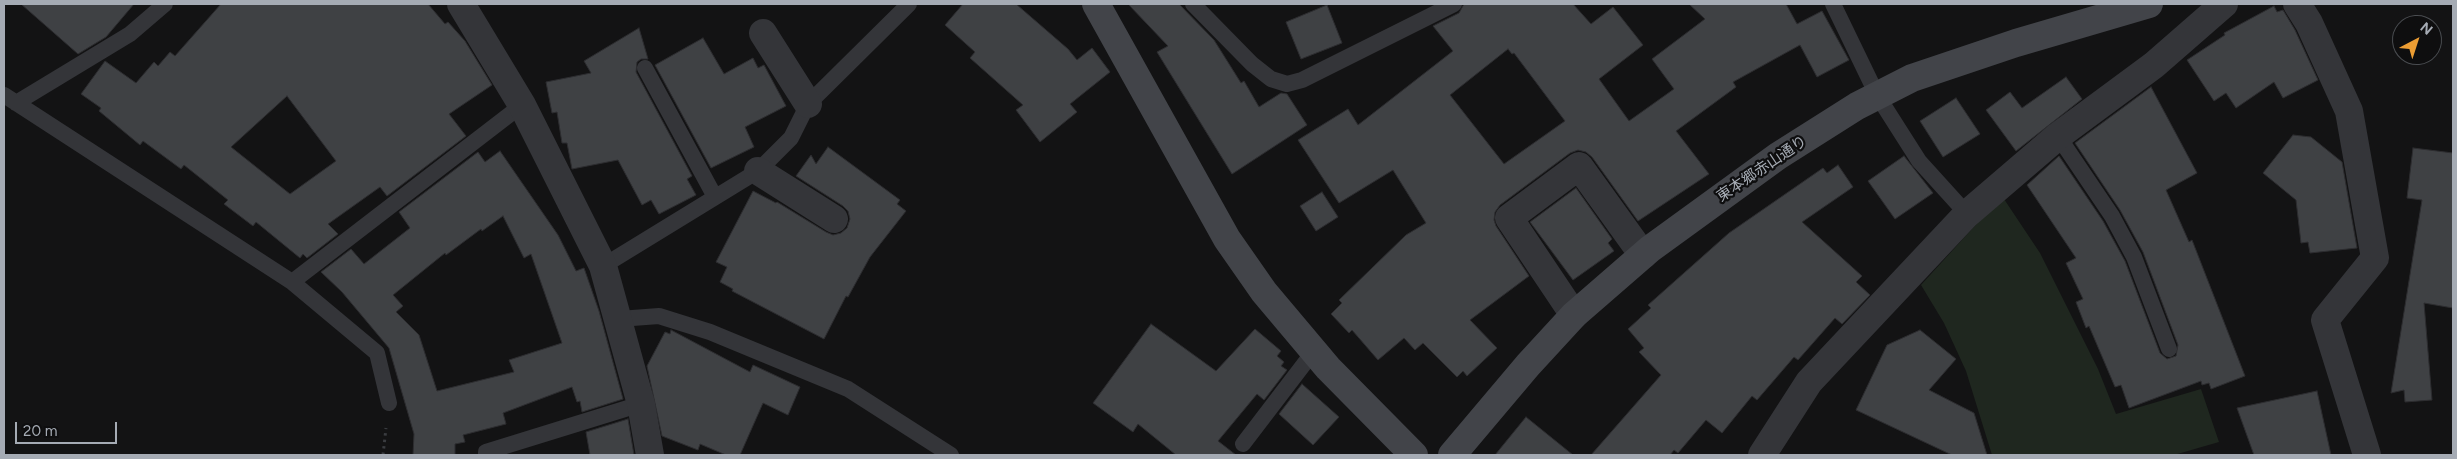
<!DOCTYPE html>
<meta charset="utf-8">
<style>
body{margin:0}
#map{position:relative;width:2457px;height:459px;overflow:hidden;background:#131314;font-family:Figtree,sans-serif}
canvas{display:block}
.frame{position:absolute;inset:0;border:5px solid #a5abb4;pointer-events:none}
.north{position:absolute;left:2392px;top:15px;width:50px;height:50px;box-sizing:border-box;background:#0e0e0f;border:1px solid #4a4d51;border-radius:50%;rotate:40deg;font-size:14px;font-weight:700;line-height:20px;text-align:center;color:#a5abb4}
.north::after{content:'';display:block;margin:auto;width:18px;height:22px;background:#ec9d33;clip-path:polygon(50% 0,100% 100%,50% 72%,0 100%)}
.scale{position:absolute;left:15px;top:422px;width:102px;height:22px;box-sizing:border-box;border:2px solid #a5abb4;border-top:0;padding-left:6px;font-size:15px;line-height:18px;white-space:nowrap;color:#a5abb4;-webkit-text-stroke:4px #0e0e0f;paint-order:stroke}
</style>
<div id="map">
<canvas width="2457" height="459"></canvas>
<div class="frame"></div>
<div class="north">N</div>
<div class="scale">20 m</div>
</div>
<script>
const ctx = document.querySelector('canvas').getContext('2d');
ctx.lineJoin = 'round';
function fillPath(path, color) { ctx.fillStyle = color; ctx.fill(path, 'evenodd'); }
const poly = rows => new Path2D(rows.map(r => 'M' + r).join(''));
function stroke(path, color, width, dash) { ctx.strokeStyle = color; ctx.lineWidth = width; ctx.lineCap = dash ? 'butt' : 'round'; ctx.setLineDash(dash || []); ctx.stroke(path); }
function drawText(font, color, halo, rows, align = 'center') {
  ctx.font = font + ' Figtree,"Noto Sans JP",sans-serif'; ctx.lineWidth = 4.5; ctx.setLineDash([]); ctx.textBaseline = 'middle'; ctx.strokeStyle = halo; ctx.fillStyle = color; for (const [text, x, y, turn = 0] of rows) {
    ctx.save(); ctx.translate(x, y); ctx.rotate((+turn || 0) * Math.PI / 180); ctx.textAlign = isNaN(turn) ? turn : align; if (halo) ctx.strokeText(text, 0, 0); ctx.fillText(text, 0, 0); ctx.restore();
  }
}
fillPath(poly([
 [2002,196,2040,253,2098,369,2116,414,2201,389,2219,442,2174,455,1992,455,1966,371,1944,323,1921,285]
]), '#1f271f');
const building = poly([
 [21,4,134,4,106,37,78,54,21,4],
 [221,4,428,4,445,24,448,22,465,41,492,85,449,114,466,136,387,196,380,187,328,224,338,234,307,258,303,254,300,258,256,222,253,226,224,204,228,200,184,165,181,169,143,141,140,145,99,111,101,108,81,94,105,61,136,83,154,62,158,66,170,52,175,56,221,4],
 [287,96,336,161,290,194,231,147,287,96],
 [963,4,1016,4,1068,49,1077,60,1092,48,1110,72,1070,104,1077,112,1040,142,1016,110,1023,105,970,58,975,52,945,25,963,4],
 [1128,4,1179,4,1214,40,1241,83,1244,81,1259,107,1281,93,1287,94,1307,125,1232,174,1157,52,1168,46,1128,4],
 [1464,4,1573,4,1591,24,1613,7,1643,45,1599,79,1629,121,1674,89,1652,59,1705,19,1689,4,1786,4,1797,24,1822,11,1849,60,1817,77,1800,45,1733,82,1736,87,1676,131,1709,174,1638,221,1592,157,1586,152,1578,150,1570,153,1500,205,1495,212,1494,220,1496,226,1529,276,1470,320,1497,348,1467,376,1463,371,1457,377,1423,343,1415,350,1404,338,1378,360,1352,330,1349,333,1331,314,1342,303,1339,300,1406,235,1426,223,1393,170,1339,203,1298,140,1348,109,1358,125,1453,51,1433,26,1459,13,1464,4],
 [1508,49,1512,54,1514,53,1565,121,1504,164,1450,95,1508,49],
 [1327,5,1342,43,1301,59,1286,22,1327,5],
 [2274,6,2277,12,2283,10,2295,30,2318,80,2283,98,2274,82,2236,108,2226,93,2214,101,2187,60,2225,35,2224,33,2274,6],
 [639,28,648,59,641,59,637,62,636,72,692,176,687,179,696,195,659,214,651,200,642,205,618,160,572,169,567,143,562,143,557,112,552,113,546,82,591,73,584,61,639,28],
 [703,38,724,74,753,58,758,68,764,65,786,106,745,127,754,147,711,168,655,65,703,38],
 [2066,77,2082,99,2016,151,1986,110,2010,92,2022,108,2066,77],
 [2151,87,2197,173,2166,190,2189,242,2192,240,2245,376,2211,389,2209,383,2202,385,2201,381,2129,408,2121,385,2115,387,2089,326,2086,328,2076,302,2083,299,2066,263,2076,258,2027,185,2059,156,2103,221,2125,261,2160,353,2167,359,2176,356,2178,345,2143,252,2120,210,2075,143,2151,87],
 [1956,98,1980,134,1943,157,1920,121,1956,98],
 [2293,135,2311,137,2342,162,2357,248,2310,253,2308,242,2301,243,2296,200,2263,173,2293,135],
 [828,147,900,200,897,204,906,211,870,257,848,297,846,296,824,339,732,291,733,289,720,282,727,267,716,262,753,191,776,203,777,202,826,232,833,235,841,233,847,228,850,219,848,211,843,206,796,176,811,155,816,164,828,147],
 [2413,148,2453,153,2453,308,2424,303,2432,400,2405,402,2404,390,2391,393,2422,200,2407,198,2413,148],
 [500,151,558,235,576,271,584,268,599,311,623,399,582,412,580,401,577,402,572,387,503,413,506,424,463,435,465,442,455,444,455,455,413,455,414,434,389,348,342,292,321,272,351,249,364,264,410,228,399,212,478,152,485,162,500,151],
 [503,216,524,258,531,254,562,343,509,360,514,372,437,391,419,335,396,312,403,306,393,295,445,253,446,255,481,229,482,231,503,216],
 [1904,156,1933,193,1895,219,1868,181,1904,156],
 [1838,165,1853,187,1802,222,1862,276,1856,282,1870,295,1842,324,1835,318,1798,360,1794,357,1757,400,1752,396,1722,433,1706,420,1678,453,1674,450,1670,455,1591,455,1661,375,1639,352,1644,348,1628,329,1651,308,1648,305,1729,233,1823,168,1827,173,1838,165],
 [1576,188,1612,239,1608,243,1614,251,1573,280,1530,222,1576,188],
 [1322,192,1338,217,1316,231,1300,206,1322,192],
 [1151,324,1216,371,1255,329,1281,351,1277,356,1284,362,1281,366,1287,370,1264,400,1257,394,1218,441,1236,455,1176,455,1138,424,1133,432,1093,403,1151,324],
 [671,330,750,372,753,365,800,387,788,415,763,403,740,455,726,455,700,444,698,450,662,436,647,366,665,332,670,334,671,330],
 [1920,330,1956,359,1929,390,1974,413,1987,455,1952,455,1856,410,1887,345,1920,330],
 [1302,384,1339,417,1313,445,1279,414,1302,384],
 [2317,391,2331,455,2254,455,2237,408,2317,391],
 [1526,417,1573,455,1495,455,1526,417],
 [628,419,634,455,590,455,586,432,628,419]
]);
fillPath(building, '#3f4144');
stroke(building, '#2d2d30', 1);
stroke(poly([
 [383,455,386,428]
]), '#3a3c40', 3, [2.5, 4]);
stroke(poly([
 [1193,4,1252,64,1271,79,1287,84,1302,80,1454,4],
 [1833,4,1877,95,1919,161,1967,214],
 [645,68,715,197],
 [4,95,292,282,377,353,389,403],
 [16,103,130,34,165,4],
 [2058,136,2112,216,2134,257,2169,349],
 [603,266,758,171,791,138,808,104,909,4],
 [292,282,522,105],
 [619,319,659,316,710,332,848,389,951,455],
 [1243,444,1314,351],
 [486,455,486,452,641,404]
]), '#343539', 16);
stroke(poly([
 [461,4,522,105,603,266,641,404,650,455],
 [2297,4,2309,23,2349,111,2375,258,2325,320,2367,455],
 [763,33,808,104],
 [758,171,834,219],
 [1574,315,1509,218,1579,166,1643,255],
 [1762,455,1809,382,1967,214,2058,136,2154,65,2224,4]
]), '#343539', 28);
stroke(poly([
 [1096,4,1227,239,1264,292,1328,368,1414,455],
 [1452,455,1528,365,1574,315,1650,249,1778,156,1857,106,1912,78,2016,43,2149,4]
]), '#424449', 28);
drawText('15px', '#a5abb4', '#0e0e0f', [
 ["東本郷赤山通り",1762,169,-34]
]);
</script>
